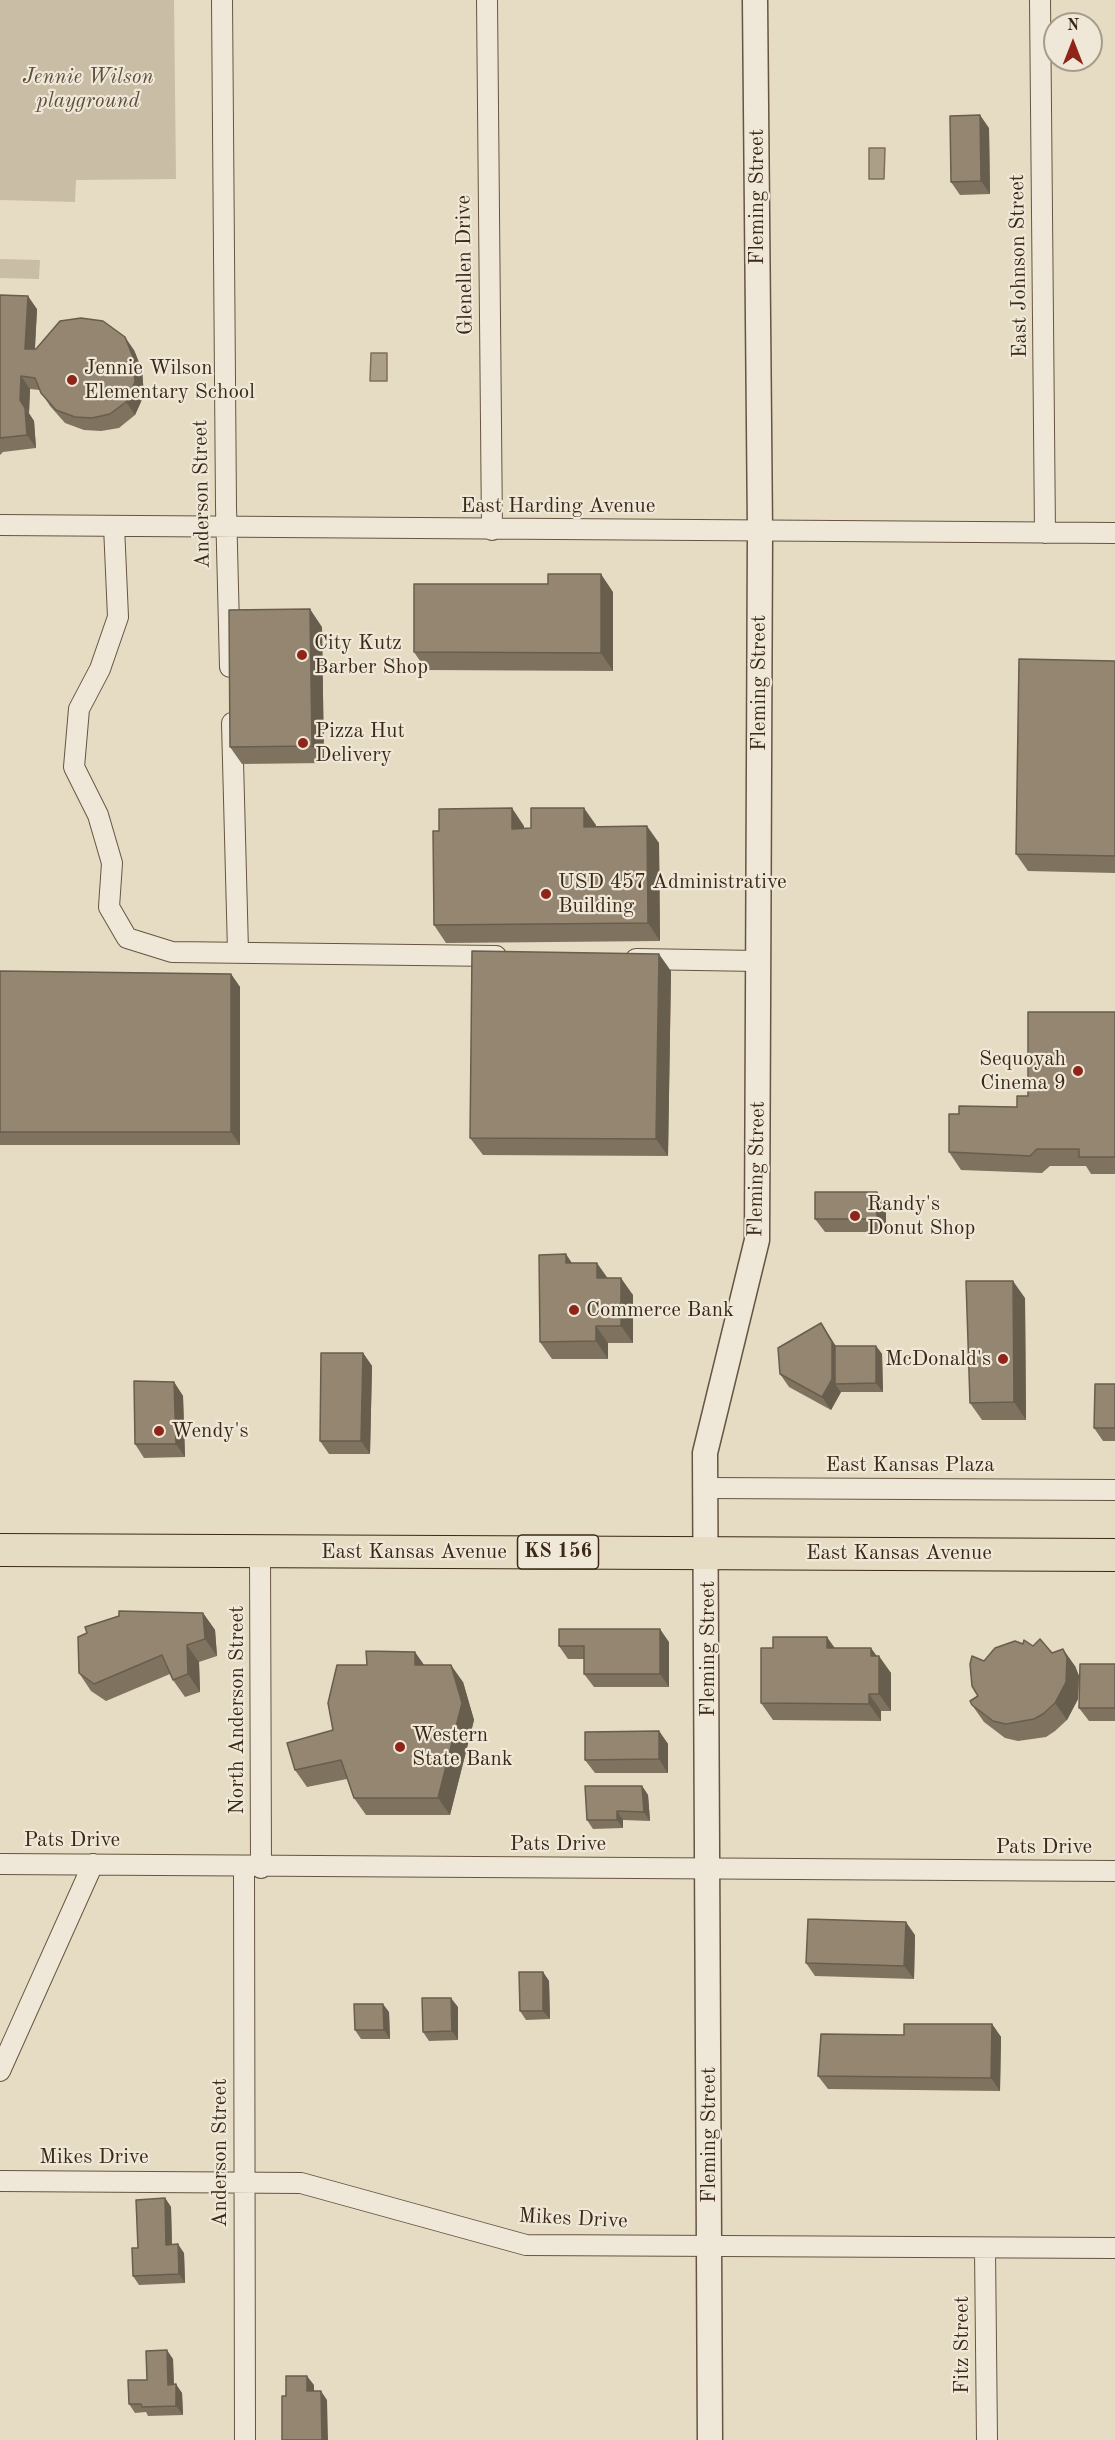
<!DOCTYPE html>
<style>
body{margin:0}
#map{position:relative;width:1115px;height:2440px;overflow:hidden;background:#e6dcc3;font-family:"Old Standard TT",serif}
canvas{display:block}
.north{position:absolute;left:1043px;top:12px;width:60px;height:60px;box-sizing:border-box;background:#efe8d8;border:2px solid #a79b8a;border-radius:50%;rotate:0deg;font-size:16px;font-weight:700;line-height:24px;text-align:center;color:#3b2816}
.north::after{content:'';display:block;margin:auto;width:21px;height:27px;background:#8f2418;clip-path:polygon(50% 0,100% 100%,50% 72%,0 100%)}
</style>
<div id="map">
<canvas width="1115" height="2440"></canvas>
<div class="north">N</div>
</div>
<script>
const ctx = document.querySelector('canvas').getContext('2d');
ctx.lineJoin = 'round';
function fillPath(path, color) { ctx.fillStyle = color; ctx.fill(path, 'evenodd'); }
const poly = rows => new Path2D(rows.map(r => 'M' + r).join(''));
function stroke(path, color, width, dash) { ctx.strokeStyle = color; ctx.lineWidth = width; ctx.lineCap = dash ? 'butt' : 'round'; ctx.setLineDash(dash || []); ctx.stroke(path); }
function drawText(font, color, halo, rows, align = 'center') {
  ctx.font = font + ' "Old Standard TT",serif'; ctx.lineWidth = 4.5; ctx.setLineDash([]); ctx.textBaseline = 'middle'; ctx.strokeStyle = halo; ctx.fillStyle = color; for (const [text, x, y, turn = 0] of rows) {
    ctx.save(); ctx.translate(x, y); ctx.rotate((+turn || 0) * Math.PI / 180); ctx.textAlign = isNaN(turn) ? turn : align; if (halo) ctx.strokeText(text, 0, 0); ctx.fillText(text, 0, 0); ctx.restore();
  }
}
fillPath(poly([
 [0,0,174,0,176,179,76,180,75,202,0,200],
 [0,259,40,260,39,279,0,278]
]), '#c9bda6');
const water = poly([
 [869,148,885,148,884,179,869,179,869,148],
 [371,353,387,353,387,381,370,381,371,353]
]);
fillPath(water, '#ac9f88');
stroke(water, '#7f6f5a', 1.5);
const minor = poly([
 [222,0,226,507,230,667],
 [487,0,492,530],
 [1040,0,1045,533],
 [0,525,1115,533],
 [114,526,118,617,100,669,79,709,74,767,98,815,112,863,109,907,127,938,172,952,496,956],
 [232,723,238,951],
 [636,959,758,961],
 [706,1488,1115,1490],
 [260,1552,261,1868],
 [0,1864,1115,1871],
 [244,1866,245,2440],
 [0,2071,93,1864],
 [0,2181,301,2183,526,2245,1115,2248],
 [985,2249,987,2440]
]);
const tertiary = poly([
 [710,2440,705,1453,757,1240,760,531,755,0]
]);
const primary = poly([
 [0,1550,1115,1555]
]);
stroke(minor, '#665541', 22);
stroke(tertiary, '#665541', 27);
stroke(primary, '#3b2816', 34);
stroke(minor, '#efe8d8', 20);
stroke(tertiary, '#efe8d8', 24);
stroke(primary, '#e6dcc3', 32);
fillPath(poly([
 [989,128,990,194,960,195,951,182],
 [0,295,37,309,35,349,134,350,142,370,144,395,135,415,119,428,101,431,84,430,65,423,50,406,40,390,30,389,29,413,34,421,36,448,3,452,0,455],
 [548,584,613,592,613,671,426,670,414,652],
 [322,627,324,763,242,764,230,747],
 [1115,661,1115,873,1028,871,1016,854],
 [596,825,596,827,659,843,660,941,446,943,434,925,524,826,524,829],
 [0,971,231,974,240,987,240,1145,0,1145],
 [671,971,668,1156,483,1155,470,1138],
 [1115,1012,1115,1174,1091,1174,1086,1166,1050,1166,1042,1173,961,1170,949,1152,1017,1107],
 [877,1192,886,1205,886,1232,825,1232,815,1219],
 [572,1263,607,1278,633,1295,633,1343,608,1343,608,1359,552,1359,540,1342],
 [1025,1298,1026,1420,982,1420,970,1403],
 [821,1323,836,1346,876,1346,882,1354,883,1392,841,1392,831,1410,789,1387,780,1374],
 [363,1353,372,1366,370,1454,329,1454,320,1441],
 [174,1382,183,1396,185,1457,144,1458,135,1444],
 [1115,1384,1115,1441,1103,1441,1094,1428],
 [203,1613,215,1630,217,1656,199,1662,200,1692,185,1697,173,1680,170,1674,106,1701,91,1691,79,1673],
 [669,1642,669,1687,594,1687,584,1674,584,1659,568,1659,559,1646],
 [1033,1646,1052,1653,1075,1666,1079,1676,1078,1699,1067,1720,1055,1731,1046,1737,1018,1741,1005,1738,984,1722,972,1705,978,1696,984,1661],
 [773,1648,835,1648,877,1656,891,1673,891,1711,881,1711,881,1721,773,1720,761,1703],
 [1115,1664,1115,1721,1089,1721,1079,1708],
 [424,1665,463,1682,474,1720,450,1815,366,1815,354,1798,347,1779,307,1787,295,1770,333,1730],
 [659,1731,668,1744,668,1773,595,1773,585,1760],
 [642,1786,648,1795,650,1821,623,1820,623,1828,593,1829,587,1820],
 [915,1935,914,1979,815,1976,806,1963],
 [543,1972,549,1981,550,2019,526,2020,520,2011],
 [458,2007,458,2040,429,2041,423,2032],
 [389,2012,390,2039,361,2039,355,2030],
 [992,2024,1001,2037,1000,2091,828,2089,818,2076,904,2035],
 [165,2198,171,2207,172,2244,184,2253,185,2283,139,2285,133,2276,138,2248],
 [173,2359,174,2384,182,2393,183,2415,148,2416,146,2412,135,2413,129,2404,147,2380]
]), '#7f7360');
fillPath(poly([
 [980,115,989,128,990,194,981,181],
 [28,296,37,309,34,362,25,349],
 [125,337,134,350,142,370,144,395,135,415,126,402],
 [21,376,30,389,29,413,20,400],
 [25,408,34,421,36,448,27,435],
 [601,574,613,592,613,671,601,653],
 [310,609,322,627,324,763,312,746],
 [512,808,524,826,524,846,512,829],
 [584,808,596,825,596,844,584,827],
 [647,826,659,843,660,941,648,923],
 [659,954,671,971,668,1156,656,1139],
 [231,974,240,987,240,1145,231,1132],
 [877,1192,886,1205,886,1232,877,1219],
 [566,1254,578,1272,566,1263],
 [597,1263,609,1280,597,1278],
 [621,1278,633,1295,633,1343,621,1326],
 [1013,1281,1025,1298,1026,1420,1014,1402],
 [821,1323,841,1355,835,1384,841,1392,831,1410,822,1397],
 [596,1326,608,1343,608,1359,596,1341],
 [876,1346,882,1354,883,1392,876,1383],
 [363,1353,372,1366,370,1454,361,1441],
 [174,1382,183,1396,185,1457,176,1444],
 [203,1613,215,1630,217,1656,205,1639],
 [660,1629,669,1642,669,1687,660,1674],
 [827,1637,839,1654,827,1648],
 [187,1645,199,1662,200,1692,188,1674],
 [871,1648,879,1659,879,1656,891,1673,891,1711,879,1694,871,1656],
 [1063,1649,1075,1666,1079,1676,1078,1699,1067,1720,1055,1703],
 [415,1652,427,1669,415,1665],
 [451,1665,463,1682,474,1720,450,1815,438,1798],
 [869,1694,881,1711,881,1721,869,1704],
 [659,1731,668,1744,668,1773,659,1759],
 [642,1786,648,1795,650,1821,644,1812],
 [617,1811,623,1820,623,1828,617,1820],
 [906,1922,915,1935,914,1979,904,1966],
 [543,1972,549,1981,550,2019,543,2011],
 [451,1998,458,2007,458,2040,452,2031],
 [383,2004,389,2012,390,2039,384,2030],
 [992,2024,1001,2037,1000,2091,991,2078],
 [165,2198,171,2207,172,2253,166,2245],
 [178,2244,184,2253,185,2283,179,2274],
 [167,2350,173,2359,174,2393,168,2385],
 [307,2376,314,2385,314,2400,307,2391],
 [176,2384,182,2393,183,2415,176,2406],
 [321,2391,327,2400,328,2440,322,2440]
]), '#685e4e');
const building = poly([
 [980,115,981,181,951,182,950,116,980,115],
 [0,295,28,296,25,349,36,349,60,321,81,318,103,321,125,337,133,357,135,382,126,402,110,414,92,418,75,417,56,410,41,393,35,378,21,376,20,400,25,408,27,435,0,438,0,295],
 [548,574,601,574,601,653,414,652,414,584,548,584,548,574],
 [310,609,312,746,230,747,229,610,310,609],
 [1019,659,1115,661,1115,856,1016,854,1019,659],
 [512,808,512,829,531,828,531,808,584,808,584,827,647,826,648,923,434,925,433,831,439,831,439,809,512,808],
 [472,951,659,954,656,1139,470,1138,472,951],
 [0,971,231,974,231,1132,0,1132,0,971],
 [1028,1012,1115,1012,1115,1157,1079,1157,1079,1149,1037,1149,1030,1156,949,1152,949,1114,959,1114,959,1106,1017,1107,1017,1096,1028,1096,1028,1012],
 [815,1192,877,1192,877,1219,815,1219,815,1192],
 [566,1254,566,1263,597,1263,597,1278,621,1278,621,1326,596,1326,596,1341,540,1342,539,1255,566,1254],
 [966,1281,1013,1281,1014,1402,970,1403,966,1281],
 [821,1323,832,1342,832,1379,822,1397,780,1374,778,1348,821,1323],
 [835,1346,876,1346,876,1383,835,1384,835,1346],
 [321,1353,363,1353,361,1441,320,1441,321,1353],
 [134,1381,174,1382,176,1444,135,1444,134,1381],
 [1095,1384,1115,1384,1115,1428,1094,1428,1095,1384],
 [119,1611,203,1613,205,1639,187,1645,188,1674,173,1680,162,1655,94,1684,79,1673,78,1637,87,1633,85,1627,119,1616,119,1611],
 [559,1629,660,1629,660,1674,584,1674,584,1646,559,1646,559,1629],
 [773,1637,827,1637,827,1648,871,1648,871,1656,879,1656,879,1694,869,1694,869,1704,761,1703,761,1648,773,1648,773,1637],
 [1040,1639,1052,1653,1063,1649,1067,1658,1066,1682,1055,1703,1043,1714,1034,1719,1006,1724,993,1721,972,1705,970,1701,978,1696,972,1686,970,1664,972,1656,984,1661,995,1648,1015,1641,1023,1644,1024,1640,1033,1646,1040,1639],
 [366,1651,415,1652,415,1665,451,1665,462,1703,438,1798,354,1798,341,1760,295,1770,287,1743,333,1730,328,1703,337,1665,367,1665,366,1651],
 [1080,1664,1115,1664,1115,1708,1079,1708,1080,1664],
 [659,1731,659,1759,585,1760,585,1732,659,1731],
 [585,1786,642,1786,644,1812,617,1811,617,1820,587,1820,585,1786],
 [808,1919,906,1922,904,1966,806,1963,808,1919],
 [519,1972,543,1972,543,2011,520,2011,519,1972],
 [422,1998,451,1998,452,2031,423,2032,422,1998],
 [354,2004,383,2004,384,2030,355,2030,354,2004],
 [904,2024,992,2024,991,2078,818,2076,821,2034,904,2035,904,2024],
 [165,2198,166,2245,178,2244,179,2274,133,2276,132,2248,138,2248,136,2200,165,2198],
 [167,2350,168,2385,176,2384,176,2406,142,2407,141,2404,129,2404,128,2380,147,2380,146,2351,167,2350],
 [286,2376,307,2376,307,2391,321,2391,322,2440,282,2440,282,2396,286,2396,286,2376]
]);
fillPath(building, '#948670');
stroke(building, '#685e4e', 1.5);
for (const [x, y, r, color] of [
 [72,380,6,"#8f2418"],
 [302,655,6,"#8f2418"],
 [303,743,6,"#8f2418"],
 [546,894,6,"#8f2418"],
 [1078,1071,6,"#8f2418"],
 [855,1216,6,"#8f2418"],
 [574,1310,6,"#8f2418"],
 [1003,1359,6,"#8f2418"],
 [159,1431,6,"#8f2418"],
 [400,1747,6,"#8f2418"]
]) { const dot = new Path2D(); dot.arc(x, y, r, 0, 2 * Math.PI); ctx.fillStyle = color; ctx.fill(dot); stroke(dot, '#efe8d8', 2); }
for (const [x, y, w] of [
 [558,1552,81]
]) { const box = new Path2D(); box.roundRect(x - w / 2, y - 17, w, 34, 4.5); ctx.fillStyle = '#efe8d8'; ctx.fill(box); stroke(box, '#3b2816', 1.5); }
drawText('bold 20px', '#3b2816', null, [
 ["KS 156",558,1552]
]);
drawText('italic 21px', '#5e4d3a', '#efe8d8', [
 ["Jennie Wilson",88,77],
 ["playground",88,101]
]);
drawText('21px', '#3b2816', '#efe8d8', [
 ["Fleming Street",757,197,-90],
 ["Glenellen Drive",465,265,-91],
 ["East Johnson Street",1019,266,-91],
 ["Anderson Street",202,494,-91],
 ["East Harding Avenue",558,506],
 ["Fleming Street",759,683,-90],
 ["Fleming Street",757,1169,-89],
 ["East Kansas Plaza",910,1465],
 ["East Kansas Avenue",414,1552],
 ["East Kansas Avenue",899,1553],
 ["Fleming Street",708,1649,-90],
 ["North Anderson Street",237,1710,-90],
 ["Pats Drive",72,1840],
 ["Pats Drive",558,1844],
 ["Pats Drive",1044,1847],
 ["Fleming Street",709,2135,-90],
 ["Anderson Street",220,2153,-90],
 ["Mikes Drive",94,2157],
 ["Mikes Drive",573,2219,3],
 ["Fitz Street",962,2345,-90]
]);
drawText('21px', '#3b2816', '#efe8d8', [
 ["Jennie Wilson",84,368],
 ["Elementary School",84,392],
 ["City Kutz",314,643],
 ["Barber Shop",314,667],
 ["Pizza Hut",315,731],
 ["Delivery",315,755],
 ["USD 457 Administrative",558,882],
 ["Building",558,906],
 ["Sequoyah",1066,1059,"right"],
 ["Cinema 9",1066,1083,"right"],
 ["Randy's",867,1204],
 ["Donut Shop",867,1228],
 ["Commerce Bank",586,1310],
 ["McDonald's",991,1359,"right"],
 ["Wendy's",171,1431],
 ["Western",412,1735],
 ["State Bank",412,1759]
], 'left');
</script>
